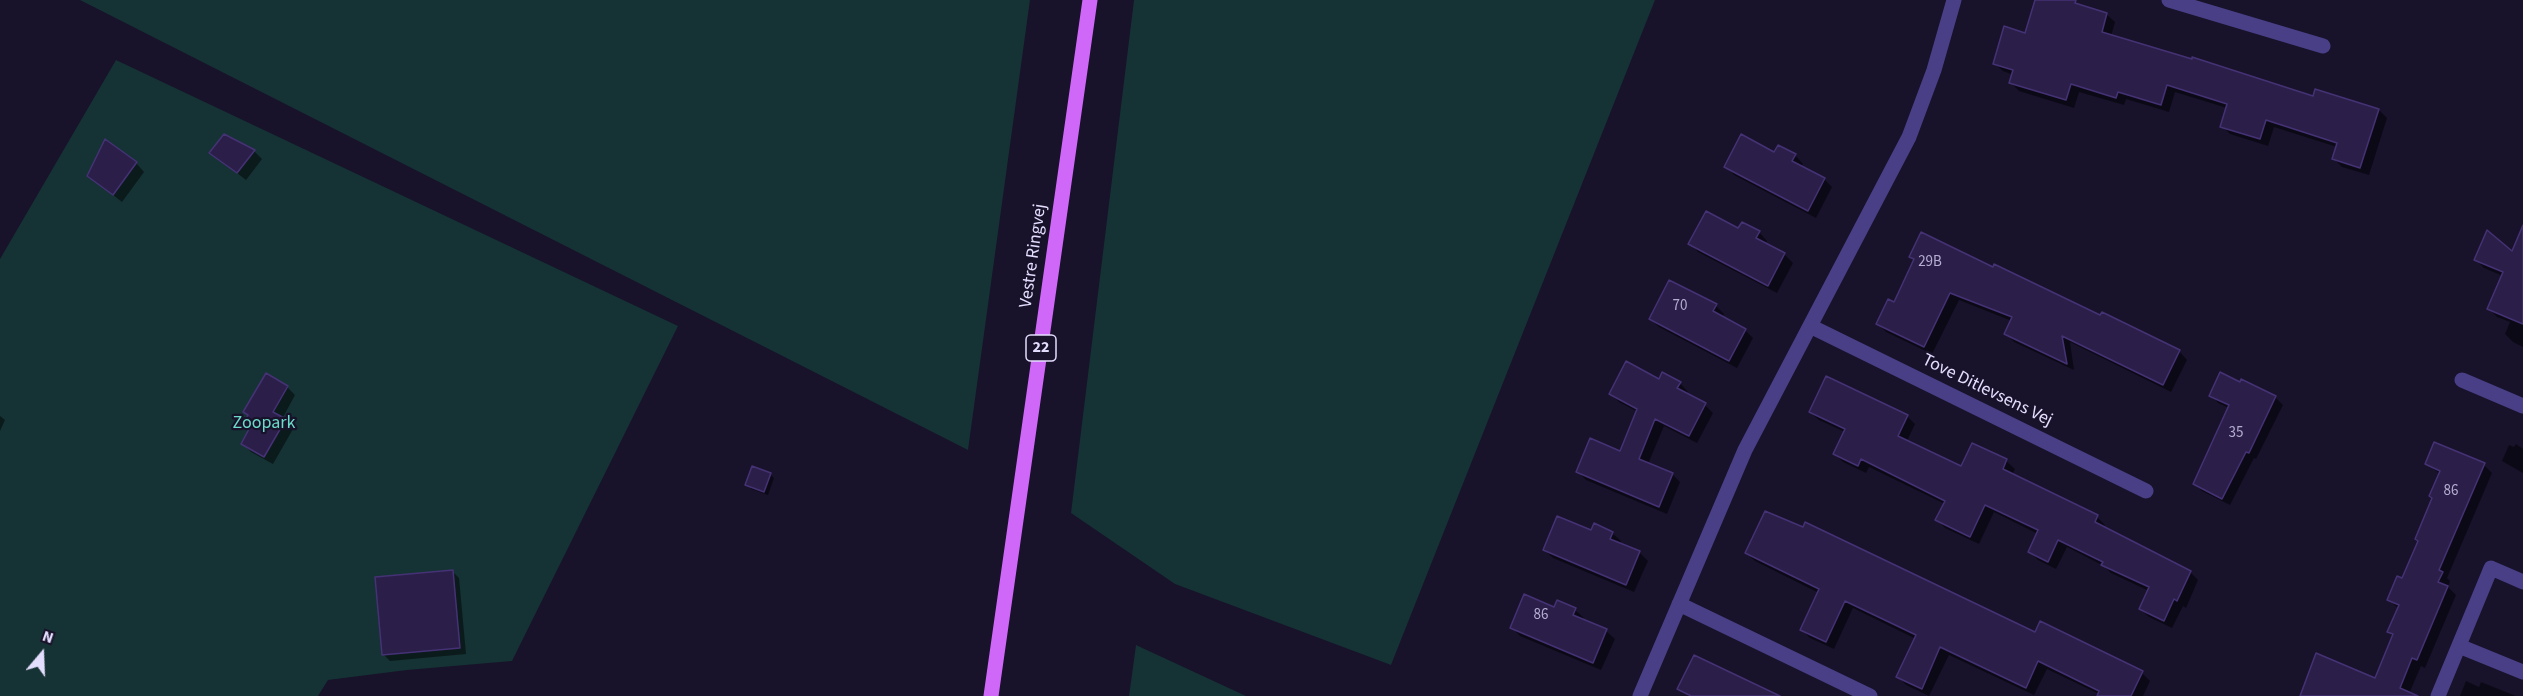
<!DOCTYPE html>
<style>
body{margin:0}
#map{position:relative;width:2523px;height:696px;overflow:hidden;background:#18122a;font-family:"Source Sans 3",sans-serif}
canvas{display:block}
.north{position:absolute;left:12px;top:624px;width:60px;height:60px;-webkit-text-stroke:4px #18122a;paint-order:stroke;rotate:19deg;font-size:16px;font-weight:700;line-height:24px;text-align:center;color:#e3ddfe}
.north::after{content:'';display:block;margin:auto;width:21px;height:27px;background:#e3ddfe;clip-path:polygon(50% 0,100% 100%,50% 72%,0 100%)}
</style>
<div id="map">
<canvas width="2523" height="696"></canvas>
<div class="north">N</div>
</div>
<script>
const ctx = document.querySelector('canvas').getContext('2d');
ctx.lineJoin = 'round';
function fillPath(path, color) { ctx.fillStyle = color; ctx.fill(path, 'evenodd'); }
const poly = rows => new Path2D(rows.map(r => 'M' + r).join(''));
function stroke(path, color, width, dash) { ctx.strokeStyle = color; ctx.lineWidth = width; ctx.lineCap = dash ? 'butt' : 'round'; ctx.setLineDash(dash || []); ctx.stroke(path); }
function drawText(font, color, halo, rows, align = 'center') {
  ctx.font = font + ' "Source Sans 3",sans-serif'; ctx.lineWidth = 4.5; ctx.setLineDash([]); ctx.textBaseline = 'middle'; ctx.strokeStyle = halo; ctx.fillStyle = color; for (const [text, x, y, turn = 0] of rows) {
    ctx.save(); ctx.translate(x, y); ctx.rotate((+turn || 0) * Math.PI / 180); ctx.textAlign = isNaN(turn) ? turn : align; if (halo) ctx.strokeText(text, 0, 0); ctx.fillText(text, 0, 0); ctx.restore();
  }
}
fillPath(poly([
 [80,0,1030,0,968,450],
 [1134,0,1655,0,1391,665,1175,584,1071,513],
 [116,60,678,326,512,661,407,670,328,680,318,696,0,696,0,259],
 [1136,645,1246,696,1129,696]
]), '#153234');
fillPath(poly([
 [2037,0,2064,0,2106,14,2115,22,2111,36,2314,98,2379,110,2387,118,2369,175,2342,167,2334,159,2337,147,2274,127,2268,146,2230,134,2222,126,2227,108,2175,92,2169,112,2126,99,2124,105,2079,92,2074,108,2019,91,2011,83,2013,75,2003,71,1994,63,2026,35],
 [254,151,262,159,246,180,211,153],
 [1775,154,1795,155,1803,164,1801,167,1824,179,1832,187,1816,218,1734,175,1726,166],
 [136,163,144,172,122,202,88,175],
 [1739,230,1759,232,1767,241,1765,244,1784,254,1793,263,1777,293,1698,252,1690,243],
 [2523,243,2523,347,2513,342,2505,334,2510,322,2497,317,2489,309,2503,276,2484,268,2476,260,2517,258],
 [1910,256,2101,317,2179,351,2187,360,2171,392,2070,342,2074,370,2014,342,2006,333,2012,321,1959,300,1932,354,1886,332,1878,324,1894,304,1915,261],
 [1716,306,1724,314,1722,318,1745,330,1753,338,1737,368,1659,327,1650,319],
 [1660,381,1680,383,1688,392,1687,394,1705,405,1713,413,1697,443,1664,426,1648,464,1672,474,1680,482,1667,514,1586,480,1577,471,1621,453,1638,412,1619,402,1611,394],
 [287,387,295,395,282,419,293,429,273,464,251,452,243,444,251,429,245,423],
 [2211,395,2275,397,2283,405,2256,459,2254,458,2230,505,2202,491,2195,484,2229,408,2218,403],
 [1810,412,1907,416,1915,424,1907,441,1962,468,1973,445,2006,461,2015,469,2012,475,2097,517,2105,525,2104,528,2190,572,2198,580,2186,608,2183,606,2172,628,2149,617,2140,609,2149,591,2111,573,2104,566,2067,547,2056,569,2038,560,2030,552,2038,534,1994,512,1979,544,1945,528,1937,520,1945,504,1869,467,1866,473,1843,462,1835,454,1845,432,1819,420],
 [0,416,5,420,0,431],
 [2516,444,2523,449,2523,473,2502,461,2509,445,2514,447],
 [2427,464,2484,465,2492,473,2447,578,2450,581,2448,587,2456,595,2425,668,2421,666,2408,696,2314,696,2376,680,2394,637,2389,632,2399,609,2389,600,2403,580,2419,542,2440,474],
 [770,474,774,478,768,495,751,489,747,485],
 [1592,532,1612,533,1621,541,1619,544,1640,553,1648,561,1634,592,1553,558,1544,550],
 [1746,553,2036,634,2142,673,2150,681,2143,696,2098,696,2099,694,2047,669,2034,695,1949,655,1929,696,1906,685,1898,677,1916,639,1853,608,1834,649,1810,638,1802,630,1819,593,1755,561],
 [453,572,459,578,466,654,390,661,384,655],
 [1555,609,1575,610,1584,618,1582,620,1606,631,1615,639,1601,670,1520,636,1512,628],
 [2466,681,2479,687,2481,682,2516,696,2460,696]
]), '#0007');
const building = poly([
 [2035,0,2076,0,2075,3,2107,13,2102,32,2192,59,2192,57,2313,96,2315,89,2379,109,2360,168,2332,159,2337,143,2266,120,2260,139,2220,127,2227,104,2167,85,2161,105,2118,92,2116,98,2071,84,2066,100,2009,83,2013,70,1993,64,2004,26,2025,33,2035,0],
 [224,134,255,150,237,173,209,153,224,134],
 [1741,134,1774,152,1778,145,1796,154,1792,161,1825,178,1808,211,1724,167,1741,134],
 [105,139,137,162,113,195,87,176,105,139],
 [1706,211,1738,228,1742,222,1760,231,1756,238,1785,253,1768,286,1688,244,1706,211],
 [2523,225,2523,324,2487,309,2503,272,2474,260,2487,230,2512,251,2523,225],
 [1921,232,1993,267,1994,264,2100,315,2102,312,2180,350,2163,385,2062,336,2067,364,2004,334,2012,317,1950,293,1924,347,1876,324,1888,299,1894,302,1914,259,1909,257,1921,232],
 [1669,280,1717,304,1713,311,1746,329,1729,361,1649,319,1669,280],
 [1626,361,1659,379,1662,372,1681,382,1677,388,1706,403,1689,436,1655,419,1639,459,1673,473,1659,507,1576,472,1590,438,1620,451,1637,409,1609,394,1626,361],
 [2220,372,2240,382,2241,379,2276,396,2249,453,2246,452,2222,499,2193,484,2229,405,2209,396,2220,372],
 [266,373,288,386,273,412,286,419,264,457,241,444,250,427,243,423,248,415,243,412,266,373],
 [1826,376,1908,415,1898,436,1961,466,1972,443,2007,459,2003,469,2098,515,2095,522,2191,571,2177,601,2174,599,2164,621,2139,609,2149,587,2101,565,2103,562,2058,540,2048,562,2028,552,2038,530,1985,505,1970,537,1935,520,1945,501,1861,459,1858,466,1833,454,1845,429,1809,412,1826,376],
 [2434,442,2485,463,2439,570,2443,572,2438,582,2448,586,2417,660,2412,658,2400,688,2418,696,2300,696,2316,653,2375,678,2393,634,2387,632,2399,605,2387,600,2397,576,2402,578,2418,541,2415,539,2432,498,2429,496,2440,471,2425,464,2434,442],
 [752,466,771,473,764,492,745,485,752,466],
 [1765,511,1803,527,1805,522,2035,632,2040,621,2143,671,2131,696,2097,696,2099,691,2038,661,2026,688,1940,647,1922,689,1896,677,1916,635,1845,601,1826,642,1800,630,1819,589,1745,553,1765,511],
 [1557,516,1591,530,1594,523,1613,532,1610,539,1640,551,1626,585,1543,550,1557,516],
 [453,570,460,648,382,655,375,577,453,570],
 [1524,594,1554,607,1557,600,1576,608,1573,615,1607,629,1593,663,1510,628,1524,594],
 [1694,655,1780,696,1691,696,1677,689,1694,655]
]);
fillPath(building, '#2b1f4a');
stroke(building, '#453275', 1.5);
stroke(poly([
 [2169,0,2323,46],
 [1810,326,2146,491],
 [2462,380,2523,406],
 [1679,604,1870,696],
 [2459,646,2523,672],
 [1640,696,1745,450,1909,137,1934,70,1954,0],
 [2438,696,2491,568,2523,582]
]), '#483f87', 15);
stroke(poly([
 [991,696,1090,0]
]), '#cf68f9', 15);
drawText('15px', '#b5aed1', null, [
 ["29B",1930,263],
 ["70",1680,307],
 ["35",2236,434],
 ["86",2451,492],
 ["86",1541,616]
]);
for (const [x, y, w] of [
 [1041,348,30]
]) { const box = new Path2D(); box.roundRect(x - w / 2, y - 13, w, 26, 4.5); ctx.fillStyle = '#18122a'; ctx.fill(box); stroke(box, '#e3ddfe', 1.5); }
drawText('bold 16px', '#e3ddfe', null, [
 ["22",1041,348]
]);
drawText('18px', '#e3ddfe', '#18122a', [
 ["Vestre Ringvej",1034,256,-82],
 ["Tove Ditlevsens Vej",1987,391,26]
]);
drawText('18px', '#6adcc9', '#18122a', [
 ["Zoopark",264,424]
]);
</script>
